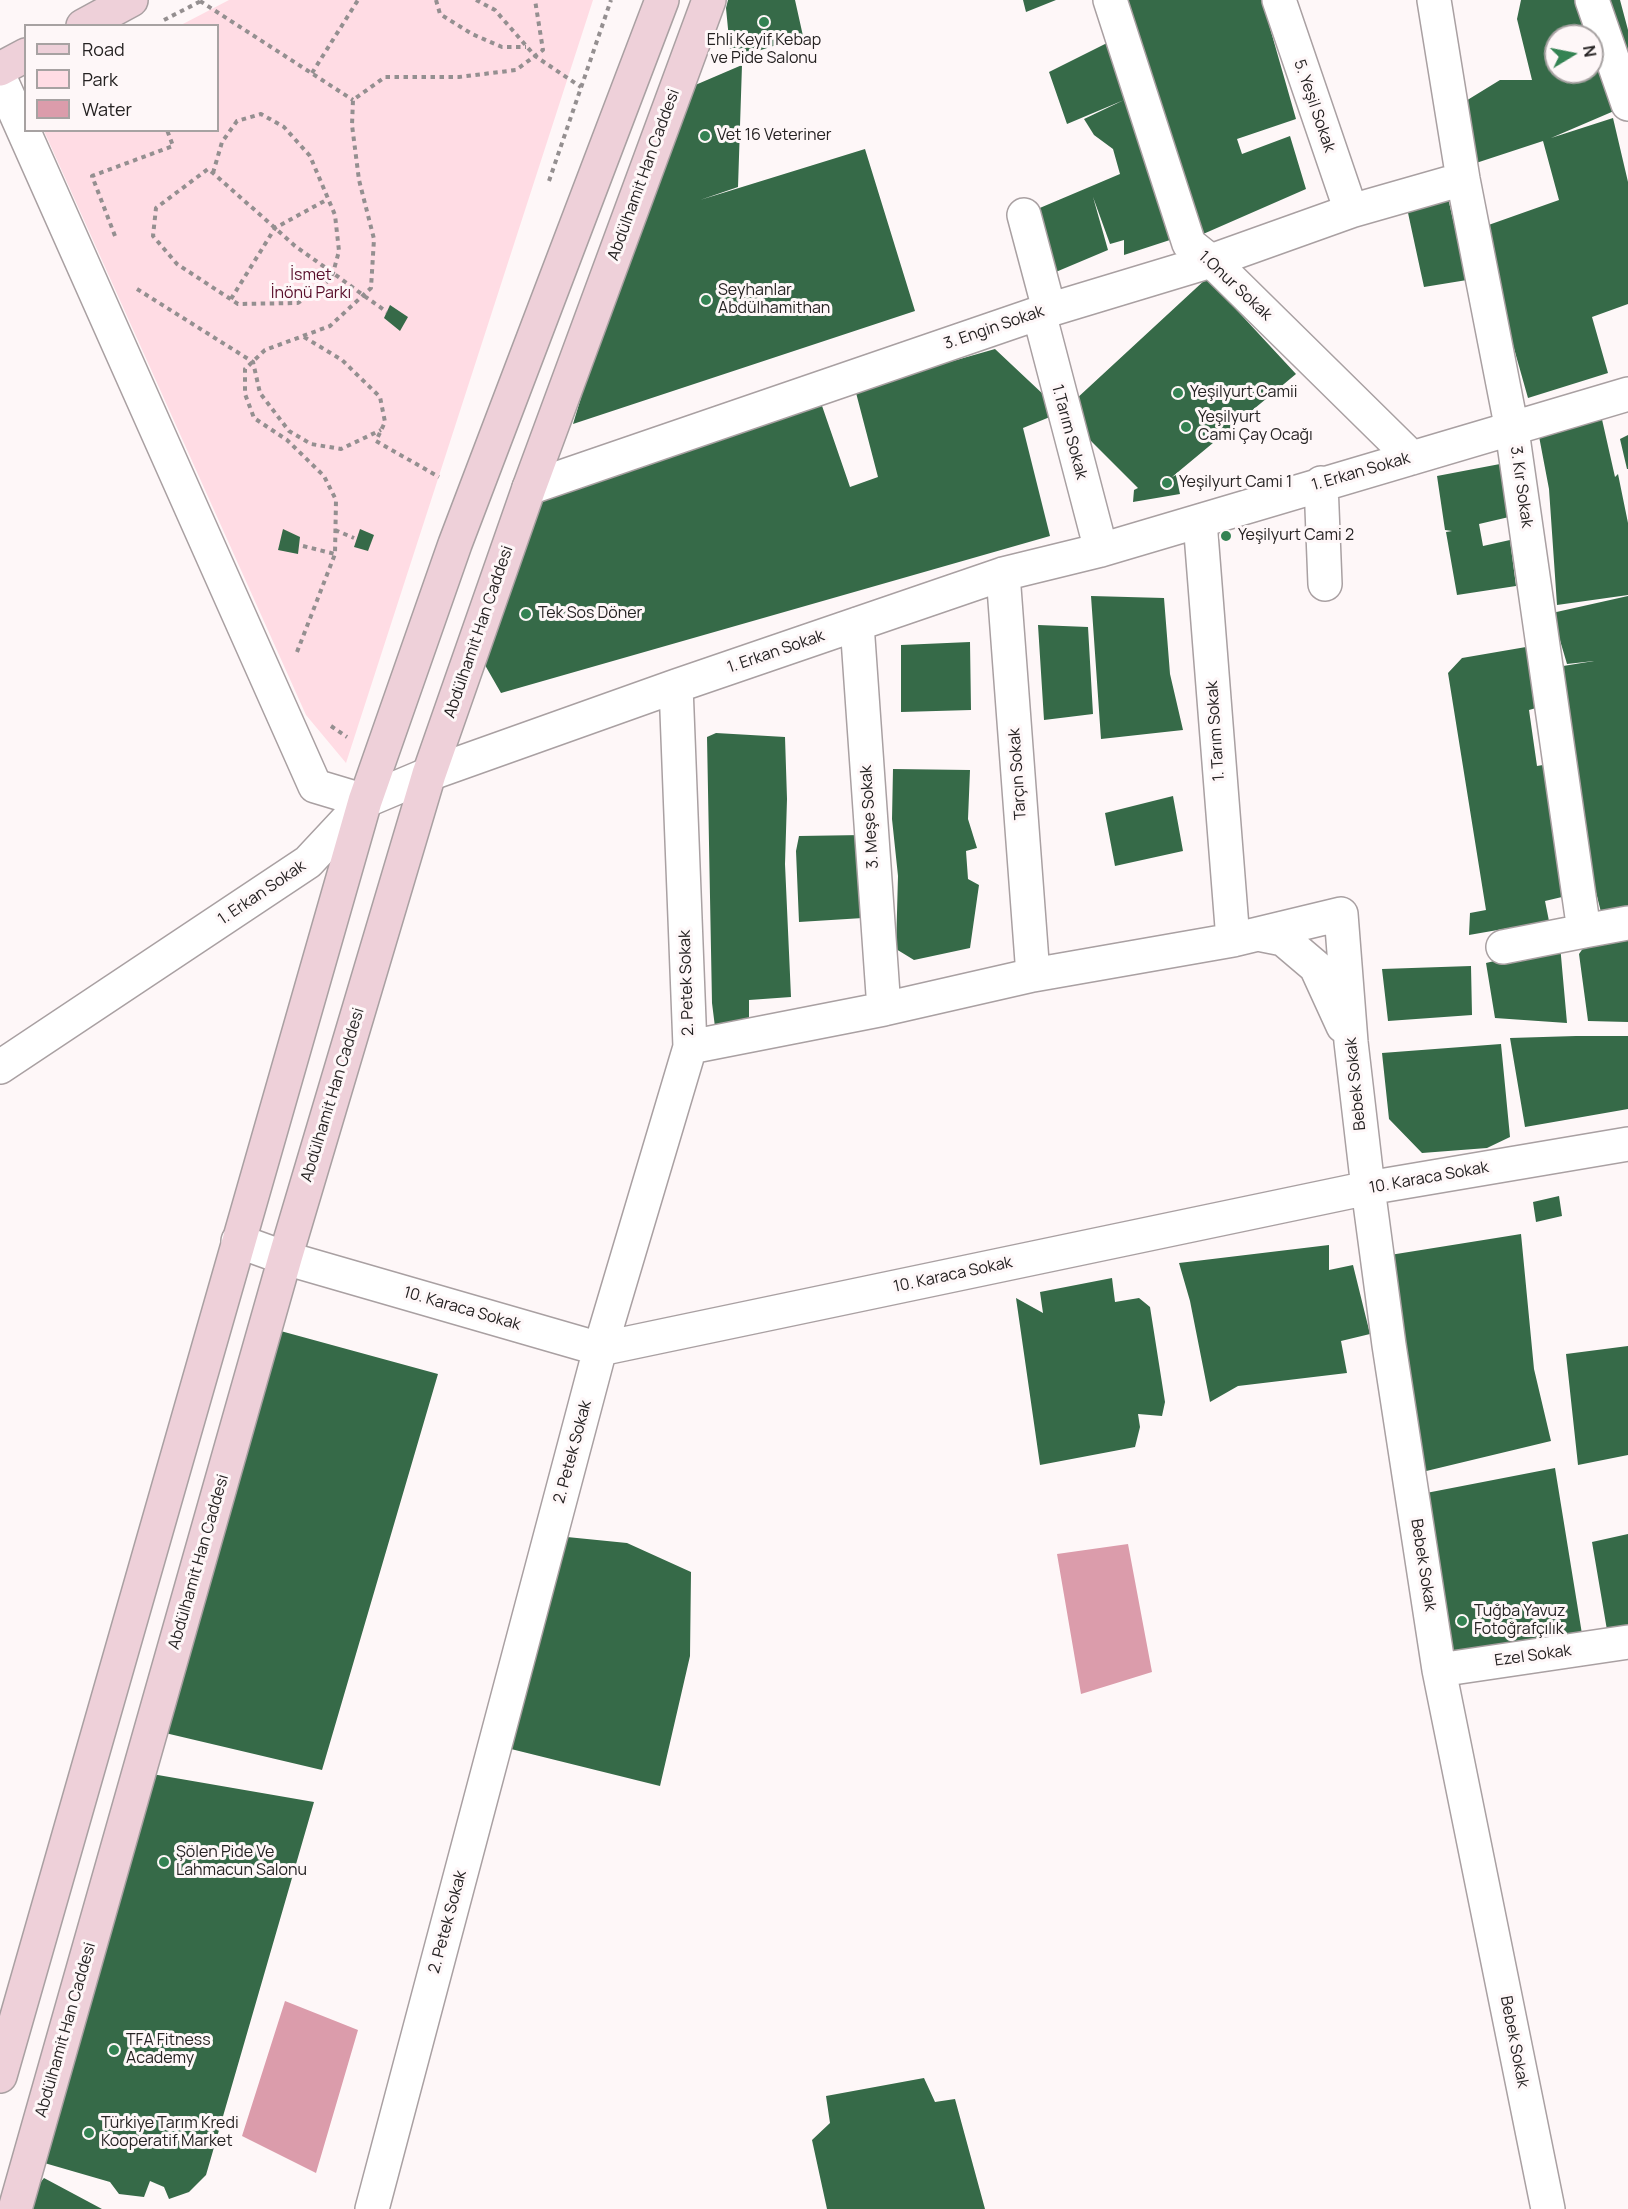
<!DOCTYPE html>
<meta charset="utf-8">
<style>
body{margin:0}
#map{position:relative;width:1628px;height:2209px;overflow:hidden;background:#fef7f8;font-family:Manrope,sans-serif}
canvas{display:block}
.legend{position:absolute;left:24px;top:24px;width:195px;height:108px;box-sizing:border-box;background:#fef7f8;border:2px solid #a7a2a2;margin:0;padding:8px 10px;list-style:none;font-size:18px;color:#252222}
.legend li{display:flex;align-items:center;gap:12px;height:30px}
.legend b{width:30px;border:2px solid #a7a2a2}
.north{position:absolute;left:1544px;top:24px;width:60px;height:60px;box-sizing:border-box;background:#fef7f8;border:2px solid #a7a2a2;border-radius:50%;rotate:80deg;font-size:16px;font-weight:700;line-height:24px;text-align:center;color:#252222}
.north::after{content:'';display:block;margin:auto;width:21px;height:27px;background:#348353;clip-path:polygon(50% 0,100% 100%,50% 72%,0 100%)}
</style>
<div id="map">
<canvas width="1628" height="2209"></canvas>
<ul class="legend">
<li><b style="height:8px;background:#eed0d9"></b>Road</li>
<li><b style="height:16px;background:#ffdce4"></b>Park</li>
<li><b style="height:16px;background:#db9cab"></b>Water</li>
</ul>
<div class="north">N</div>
</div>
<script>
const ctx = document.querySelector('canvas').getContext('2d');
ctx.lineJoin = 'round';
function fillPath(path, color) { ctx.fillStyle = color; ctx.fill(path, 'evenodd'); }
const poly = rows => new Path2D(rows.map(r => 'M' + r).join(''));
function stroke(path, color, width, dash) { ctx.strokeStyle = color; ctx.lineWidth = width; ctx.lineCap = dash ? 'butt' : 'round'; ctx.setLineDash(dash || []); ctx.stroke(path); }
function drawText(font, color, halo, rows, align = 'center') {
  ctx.font = font + ' Manrope,sans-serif'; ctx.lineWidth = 6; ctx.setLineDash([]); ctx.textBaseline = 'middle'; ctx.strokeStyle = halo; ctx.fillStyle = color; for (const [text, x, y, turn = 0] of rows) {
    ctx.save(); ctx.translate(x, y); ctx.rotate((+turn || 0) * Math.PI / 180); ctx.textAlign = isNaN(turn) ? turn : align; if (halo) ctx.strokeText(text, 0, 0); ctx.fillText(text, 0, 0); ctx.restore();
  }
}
fillPath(poly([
 [229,0,593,0,346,763,306,715,44,131,218,130,218,26,181,25]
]), '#ffdce4');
fillPath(poly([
 [1128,1544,1152,1672,1081,1694,1057,1554],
 [285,2001,358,2030,316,2173,242,2136]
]), '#db9cab');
fillPath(poly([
 [728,0,795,0,803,36,731,60,726,8],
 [1023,0,1056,0,1026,12],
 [1119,0,1262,0,1296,119,1237,139,1242,154,1290,136,1306,189,1194,238],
 [1521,0,1620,0,1628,30,1628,105,1551,138,1613,118,1628,182,1628,304,1592,317,1608,373,1528,398,1480,228,1559,200,1543,141,1470,165,1456,107,1500,80,1532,80,1517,19],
 [1556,36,1592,36,1592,72,1556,72],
 [1111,41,1173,239,1124,255,1124,240,1110,244,1093,197,1108,250,1051,274,1035,210,1120,174,1113,149,1094,135,1084,119,1124,100,1067,124,1049,72],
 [742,65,738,187,700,200,865,149,915,311,573,424,635,220,693,86],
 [1448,198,1467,280,1424,287,1405,199],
 [1207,278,1296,374,1172,477,1176,475,1180,494,1133,502,1134,490,1138,488,1062,412],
 [390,305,408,317,400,331,384,318],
 [995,349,1062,412,1023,428,1050,536,501,693,474,646,529,488,820,400,850,487,878,477,855,389],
 [1601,415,1615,477,1618,474,1628,523,1628,595,1557,605,1549,489,1538,431],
 [1628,435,1628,469,1627,469,1620,439],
 [1500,464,1509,517,1479,524,1483,546,1510,540,1516,586,1457,595,1446,532,1452,531,1445,530,1437,476],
 [283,529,300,537,298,554,278,550],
 [360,529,374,535,368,551,354,547],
 [1091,596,1164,598,1170,674,1183,730,1101,739],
 [1628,596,1628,906,1601,912,1582,837,1557,667,1594,661,1567,664,1552,613],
 [1038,625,1088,627,1093,714,1044,720],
 [970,642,971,710,901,712,901,645],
 [1526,647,1536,708,1529,710,1537,766,1543,765,1562,897,1545,901,1549,921,1469,935,1470,913,1486,910,1448,673,1462,658],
 [716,733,785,737,787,799,785,864,791,997,749,1000,749,1025,715,1027,712,1003,707,737],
 [893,769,970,770,968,819,977,848,966,851,968,879,979,885,970,948,914,960,896,949,898,876,892,819],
 [1173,796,1183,851,1115,866,1105,813],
 [863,835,863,918,799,922,796,851,799,836],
 [1628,934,1628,1022,1588,1021,1579,954,1586,944],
 [1560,945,1567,1023,1495,1018,1486,963],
 [1471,966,1472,1015,1388,1021,1382,969],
 [1576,1036,1628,1036,1628,1109,1525,1127,1510,1038],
 [1501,1044,1510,1137,1487,1148,1422,1153,1389,1119,1382,1053],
 [1559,1196,1562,1216,1536,1222,1533,1202],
 [1521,1234,1534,1369,1551,1441,1418,1473,1390,1255],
 [1329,1245,1329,1270,1353,1265,1370,1334,1341,1341,1347,1373,1238,1386,1210,1402,1190,1301,1179,1263],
 [1112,1278,1115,1302,1139,1298,1150,1307,1165,1402,1162,1416,1138,1414,1140,1427,1135,1447,1040,1465,1016,1298,1043,1313,1040,1292],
 [277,1330,438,1374,322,1770,161,1732],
 [1628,1346,1628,1455,1578,1465,1566,1354],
 [1555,1468,1582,1634,1441,1658,1421,1494],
 [1628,1534,1628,1626,1607,1630,1592,1542],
 [567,1537,627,1543,691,1572,690,1656,660,1786,511,1749],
 [152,1774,314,1802,206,2175,189,2192,169,2199,164,2187,150,2181,144,2197,119,2194,110,2182,41,2162],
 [924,2078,935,2102,955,2099,985,2209,827,2209,812,2140,830,2123,826,2096],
 [44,2178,102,2209,23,2209,24,2203]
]), '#366a48');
const street = poly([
 [1110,0,1189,244,1219,268,1412,458],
 [1279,0,1351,211],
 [1434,0,1463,179,1512,430,1584,931,1628,923],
 [1592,0,1628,104],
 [0,78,315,786,365,801],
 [1024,215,1049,309],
 [1039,313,1101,550],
 [1321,483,1325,584],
 [529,488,1039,313,1211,261,1351,211,1463,179],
 [1200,521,1233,940],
 [1003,574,1033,975],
 [857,624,884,1009],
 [1258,934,1283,939,1316,967,1343,1026],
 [1518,944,1503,947,1584,931],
 [690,1047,884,1009,1033,975,1233,940,1341,914,1351,1042,1368,1188,1389,1345,1439,1670,1548,2209],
 [0,1067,308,862,365,801,429,774,676,686,1003,574,1101,550,1628,394],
 [238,1241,285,1258,600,1349,1368,1188,1628,1144],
 [1439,1670,1628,1642],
 [372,2209,600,1349,690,1047,676,686]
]);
const secondary = poly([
 [83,26,131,0],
 [0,69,26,55],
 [0,2076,365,801,455,544,662,0],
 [15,2209,285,1258,429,774,529,488,709,0]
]);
stroke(street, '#a9a0a2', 36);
stroke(secondary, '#a9a0a2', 36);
stroke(poly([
 [436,0,440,14,472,34,502,47,526,47],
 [476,0,495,10,535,56,581,87],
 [200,1,353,100],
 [164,20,203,0],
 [312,73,358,0],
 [213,173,222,142,237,121,261,114,284,127,310,156,335,215,339,251,333,273,328,281,298,303,238,304,177,264,153,236,156,208,208,169,213,173,275,228,295,246,333,273,363,295,387,312],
 [549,181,611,0],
 [115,236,92,176,173,146,167,130],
 [137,289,253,362,260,393,289,431,311,444,341,449,381,430],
 [231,299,275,228,328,199],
 [304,337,342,360,380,397,385,422,376,441,439,477],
 [335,530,354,538],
 [303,546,335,554],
 [297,652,335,554,336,500,324,476,287,440,254,418,245,394,245,369,265,350,330,326,371,288,374,239,359,180,352,125,353,100,385,77,459,77,516,70,543,50,535,0],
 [331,726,347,737]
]), '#948f90', 4, [4.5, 4.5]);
stroke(street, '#fff', 33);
stroke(secondary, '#eed0d9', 33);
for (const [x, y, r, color] of [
 [764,22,6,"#348353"],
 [705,136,6,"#348353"],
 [706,300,6,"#348353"],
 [1178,393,6,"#348353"],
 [1186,427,6,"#348353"],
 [1167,483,6,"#348353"],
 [1226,536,6,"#348353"],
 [526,614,6,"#348353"],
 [1462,1621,6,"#348353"],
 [164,1862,6,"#348353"],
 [114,2050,6,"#348353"],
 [89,2133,6,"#348353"]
]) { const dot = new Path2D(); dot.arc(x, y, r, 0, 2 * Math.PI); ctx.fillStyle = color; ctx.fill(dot); stroke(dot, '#fef7f8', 2); }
drawText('16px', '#252222', '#fef7f8', [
 ["Ehli Keyif Kebap",764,41,"center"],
 ["ve Pide Salonu",764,59,"center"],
 ["Vet 16 Veteriner",717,136],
 ["Seyhanlar",718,291],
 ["Abdülhamithan",718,309],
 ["Yeşilyurt Camii",1190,393],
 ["Yeşilyurt",1198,418],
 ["Cami Çay Ocağı",1198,436],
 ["Yeşilyurt Cami 1",1179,483],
 ["Yeşilyurt Cami 2",1238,536],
 ["Tek Sos Döner",538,614],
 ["Tuğba Yavuz",1474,1612],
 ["Fotoğrafçılık",1474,1630],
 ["Şölen Pide Ve",176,1853],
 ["Lahmacun Salonu",176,1871],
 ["TFA Fitness",126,2041],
 ["Academy",126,2059],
 ["Türkiye Tarım Kredi",101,2124],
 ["Kooperatif Market",101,2142]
], 'left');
drawText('16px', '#252222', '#fef7f8', [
 ["5. Yeşil Sokak",1314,106,71],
 ["Abdülhamit Han Caddesi",644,175,-70],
 ["1.Onur Sokak",1235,286,43],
 ["3. Engin Sokak",994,328,-19],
 ["1.Tarım Sokak",1069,432,75],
 ["1. Erkan Sokak",1361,472,-16],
 ["3. Kır Sokak",1521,487,82],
 ["Abdülhamit Han Caddesi",479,632,-71],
 ["1. Erkan Sokak",776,652,-19],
 ["1. Tarım Sokak",1216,731,-94],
 ["Tarçın Sokak",1018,774,-94],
 ["3. Meşe Sokak",870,817,-94],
 ["1. Erkan Sokak",262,893,-34],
 ["2. Petek Sokak",687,983,-92],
 ["Bebek Sokak",1356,1084,-96],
 ["Abdülhamit Han Caddesi",333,1095,-73],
 ["10. Karaca Sokak",1429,1178,-10],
 ["10. Karaca Sokak",953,1275,-12],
 ["10. Karaca Sokak",462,1309,16],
 ["2. Petek Sokak",573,1452,-75],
 ["Abdülhamit Han Caddesi",199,1562,-74],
 ["Bebek Sokak",1423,1565,81],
 ["Ezel Sokak",1533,1656,-8],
 ["2. Petek Sokak",448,1922,-75],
 ["Abdülhamit Han Caddesi",66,2030,-74],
 ["Bebek Sokak",1514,2042,79]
]);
drawText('16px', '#580e2a', '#fef7f8', [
 ["İsmet",311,276],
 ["İnönü Parkı",311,294]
]);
</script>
